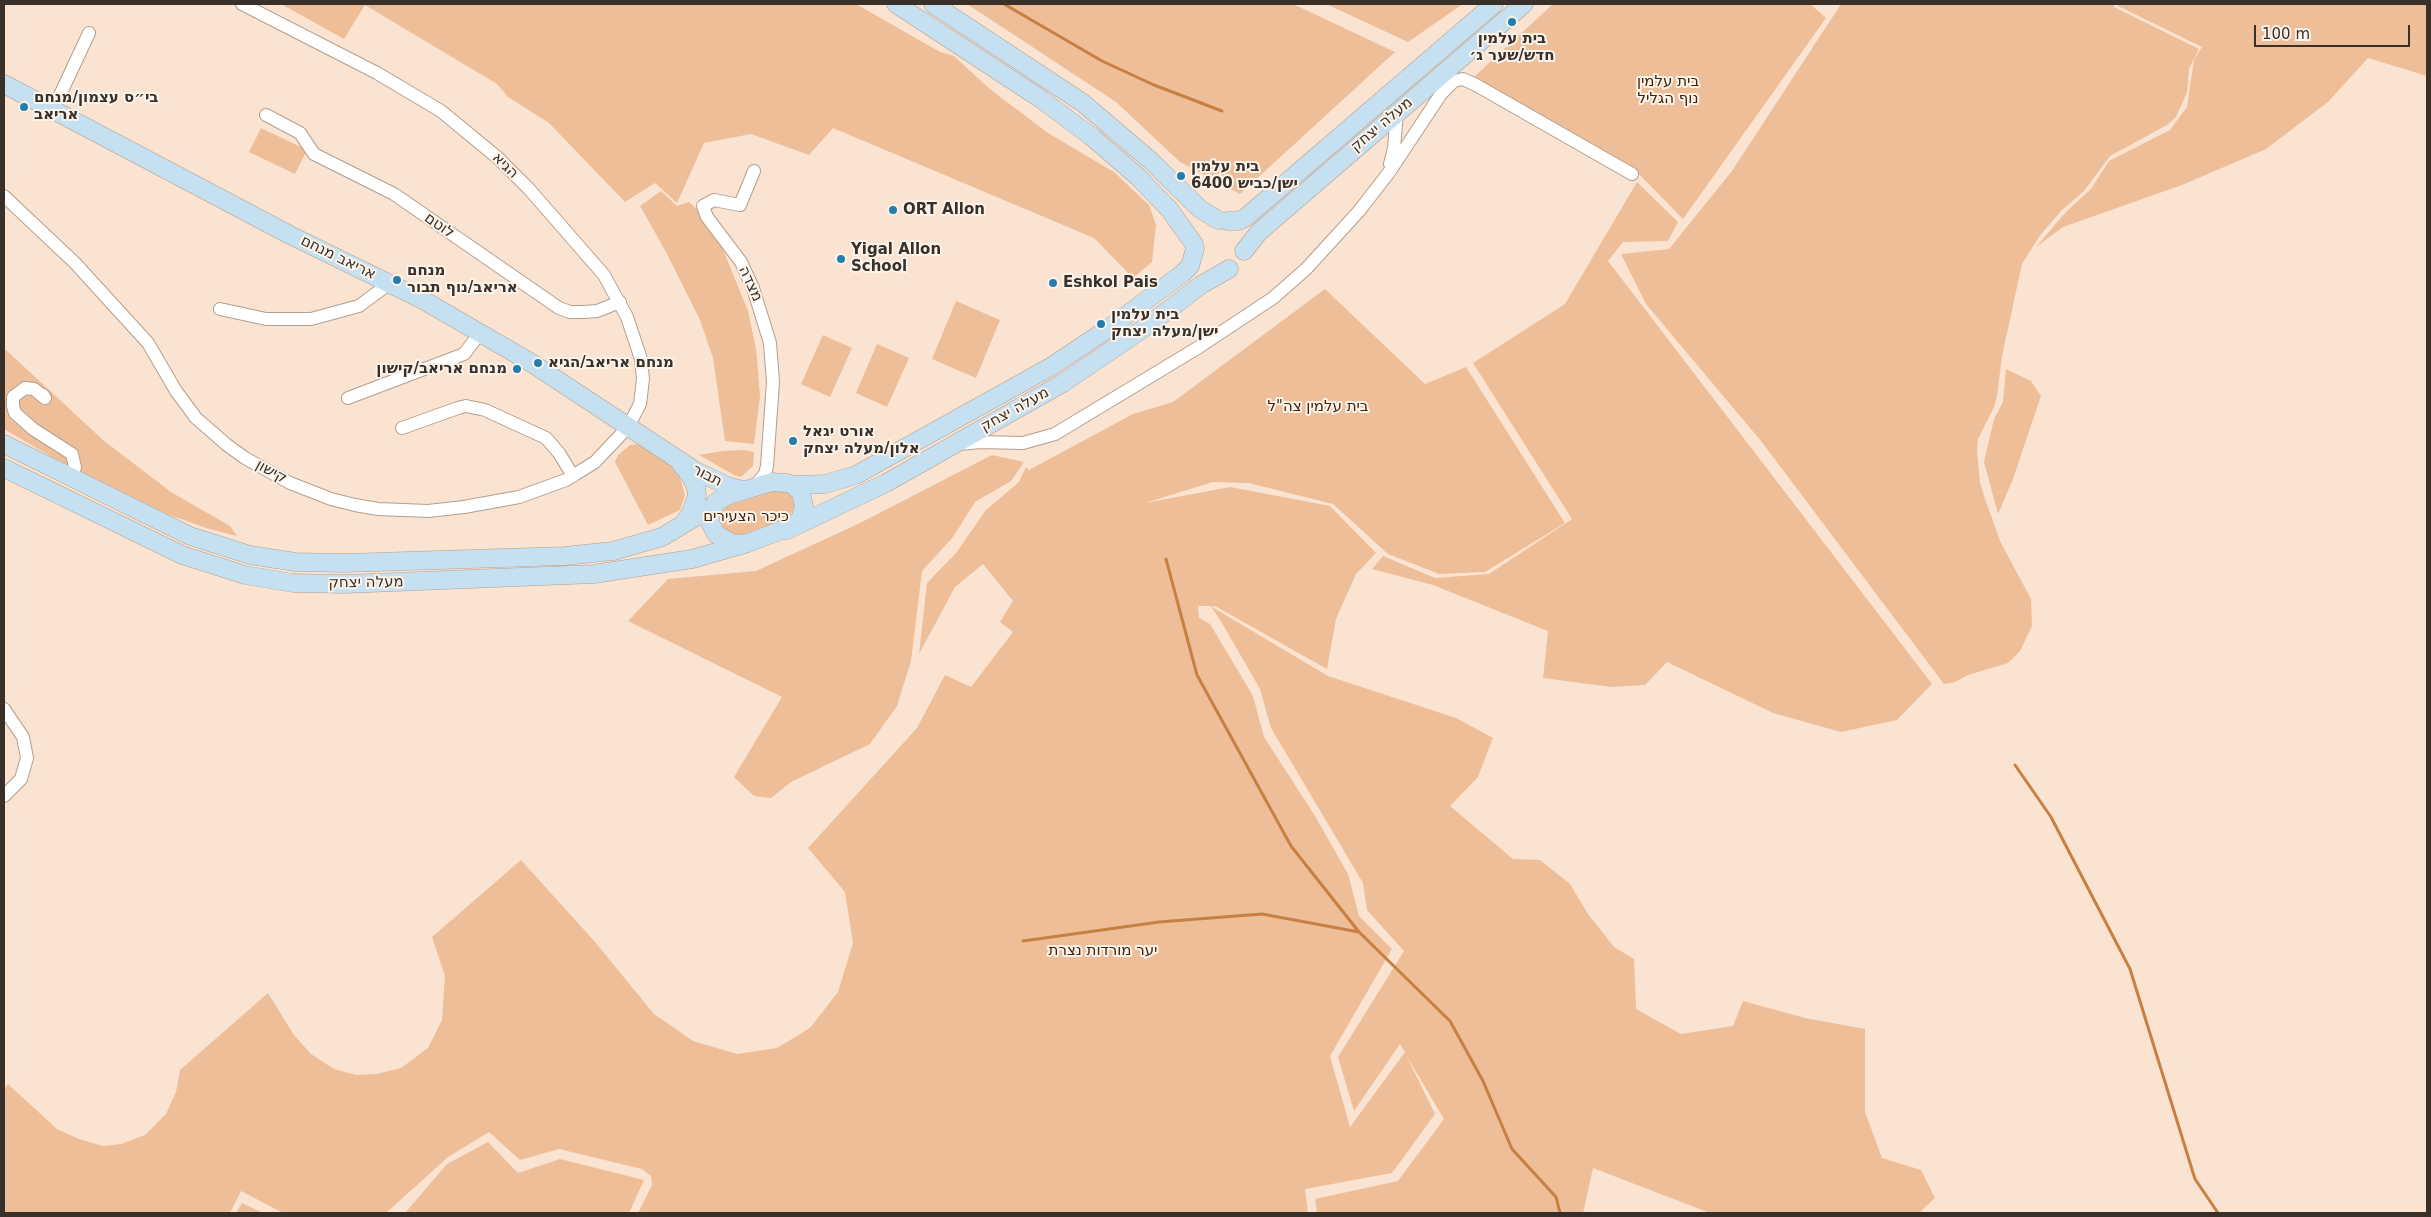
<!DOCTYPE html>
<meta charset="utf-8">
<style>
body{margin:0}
#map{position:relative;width:2431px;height:1217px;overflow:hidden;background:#fae3d1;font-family:"DejaVu Sans",sans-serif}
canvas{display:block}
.frame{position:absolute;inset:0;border:5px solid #393029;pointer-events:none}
.scale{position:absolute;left:2254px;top:25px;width:156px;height:22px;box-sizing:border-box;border:2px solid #393029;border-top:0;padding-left:6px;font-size:15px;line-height:18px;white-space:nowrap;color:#393029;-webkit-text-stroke:4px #fcf3eb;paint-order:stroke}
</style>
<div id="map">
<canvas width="2431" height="1217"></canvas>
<div class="frame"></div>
<div class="scale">100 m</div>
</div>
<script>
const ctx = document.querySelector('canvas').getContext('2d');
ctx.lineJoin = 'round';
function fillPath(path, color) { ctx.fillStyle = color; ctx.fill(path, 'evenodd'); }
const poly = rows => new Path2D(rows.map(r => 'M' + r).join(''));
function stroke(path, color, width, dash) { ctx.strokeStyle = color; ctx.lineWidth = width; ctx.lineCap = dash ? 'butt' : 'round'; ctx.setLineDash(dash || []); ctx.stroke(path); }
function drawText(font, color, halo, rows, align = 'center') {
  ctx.font = font + ' "DejaVu Sans",Heebo,sans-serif'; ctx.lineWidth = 4; ctx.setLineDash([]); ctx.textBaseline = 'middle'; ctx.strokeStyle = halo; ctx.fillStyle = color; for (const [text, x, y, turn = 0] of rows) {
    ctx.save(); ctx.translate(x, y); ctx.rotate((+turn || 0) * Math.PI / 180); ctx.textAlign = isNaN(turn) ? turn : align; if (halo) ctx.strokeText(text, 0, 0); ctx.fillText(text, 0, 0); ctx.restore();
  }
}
fillPath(poly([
 [281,4,856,4,940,52,954,56,991,90,1048,133,1114,172,1149,205,1156,225,1152,262,1133,278,1094,238,833,128,809,155,751,134,704,143,677,203,655,183,625,202,549,123,508,97,497,84,365,5,344,39],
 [967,4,1293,4,1395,52,1240,194,1180,162,1116,102],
 [1326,4,1463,4,1408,42],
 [1553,4,1810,4,1826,18,1683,219,1635,170,1474,77],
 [1841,4,2115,4,2114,7,2199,49,2189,69,2187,92,2176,117,2167,125,2110,156,2084,191,2062,210,2041,234,2022,264,2002,356,1997,396,1994,407,1978,439,1977,451,1980,483,1985,499,2001,543,2031,599,2032,626,2020,651,2008,663,1968,675,1955,682,1944,684,1761,441,1646,304,1621,254,1669,249,1732,171],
 [2119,4,2427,4,2427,76,2368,58,2328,102,2266,149,2182,185,2063,227,2036,247,2066,212,2091,189,2109,161,2170,130,2187,107,2194,60,2202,47,2118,6],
 [261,128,307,150,295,174,249,152],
 [1637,182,1678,222,1668,241,1623,242,1608,261,1932,684,1897,720,1841,732,1773,713,1667,662,1645,685,1612,687,1543,678,1548,631,1433,585,1372,569,1383,556,1435,578,1489,574,1572,519,1473,363,1565,304],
 [661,191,677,206,689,202,702,214,717,235,748,311,756,349,760,396,754,444,725,441,713,358,700,320,666,252,640,206],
 [1325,289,1425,384,1466,367,1565,523,1485,572,1439,574,1388,554,1333,504,1249,483,1213,482,1145,503,1230,487,1330,506,1376,553,1356,574,1336,619,1327,669,1215,606,1212,607,1328,676,1456,718,1493,738,1478,777,1450,806,1513,859,1540,860,1570,884,1588,914,1614,947,1634,959,1636,1009,1681,1034,1733,1026,1743,1001,1805,1018,1865,1029,1865,1112,1882,1158,1921,1170,1935,1198,1919,1213,1710,1213,1593,1168,1583,1213,1317,1213,1315,1199,1398,1181,1444,1119,1406,1055,1435,1114,1392,1173,1305,1189,1308,1213,638,1213,652,1185,651,1176,642,1169,559,1149,520,1160,489,1132,448,1157,386,1213,288,1213,281,1212,241,1191,230,1213,4,1213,4,1089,8,1084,57,1129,79,1139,103,1146,121,1144,145,1135,166,1114,176,1092,180,1070,268,993,294,1035,311,1054,334,1069,356,1075,377,1074,401,1068,428,1048,442,1020,445,976,432,937,521,860,595,942,654,1014,693,1041,737,1054,777,1048,810,1028,838,992,853,943,845,892,808,848,917,728,945,675,971,687,1013,632,1000,622,1013,601,983,564,955,587,919,654,927,583,956,553,986,510,1019,482,1026,467,1029,470,1133,414,1173,402],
 [1198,606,1211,606,1222,623,1260,689,1271,728,1363,883,1367,910,1404,951,1338,1057,1354,1111,1400,1044,1405,1052,1350,1127,1330,1056,1392,949,1359,916,1348,874,1315,816,1264,737,1253,696,1210,624,1199,618],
 [956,301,1000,320,976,378,932,359],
 [823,335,852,348,830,397,801,384],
 [877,344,909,358,887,407,856,393],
 [6,350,103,440,171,492,230,526,237,536,209,529,167,514,52,457,4,429,4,352],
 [2006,369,2031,381,2041,396,2013,479,1998,514,1984,462,1994,419,2003,402],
 [640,444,673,465,679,473,685,495,680,510,648,525,615,462,618,455,630,445],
 [744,450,754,452,753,466,741,477,734,475,699,455,723,451],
 [992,455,1024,462,1011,481,975,502,953,537,922,571,911,661,897,706,870,744,791,782,771,798,754,796,734,777,782,697,628,621,668,579,756,571,860,523],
 [774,491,785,491,792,495,795,506,789,518,746,534,735,535,723,528,719,517,726,506],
 [488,1142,518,1173,560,1159,644,1180,629,1213,405,1213,447,1164],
 [242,1203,263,1213,236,1213]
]), '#eebe98');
stroke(poly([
 [1004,4,1102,61,1154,85,1222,111],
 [1166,559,1197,675,1291,846,1359,932,1450,1021,1483,1081,1512,1149,1556,1197,1560,1213],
 [2015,765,2051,817,2130,969,2195,1179,2218,1213],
 [1023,941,1159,922,1262,914,1359,932]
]), '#c78041', 3);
const street = poly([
 [53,110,89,33],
 [266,115,300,133,314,154,394,194,559,308,570,312,584,312,597,311,620,302],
 [1390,164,1394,148,1397,112],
 [4,196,75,263,148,343,176,391,196,418,227,445,245,458,290,483,331,499,355,505,378,509,428,511,464,507,519,497,566,480,595,462,628,427,640,404,643,379,641,359,627,317,604,275,529,189,498,158,441,111,377,73,242,4],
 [220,309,266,319,311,319,359,306,390,283],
 [43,395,45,398,34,389,25,388,13,397,13,406,15,413,33,429,72,454,75,467,72,478],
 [348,398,464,354,480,333],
 [402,428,458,408,466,406,485,410,546,438,559,453,573,476],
 [960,444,980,442,1023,443,1055,434,1199,347,1273,298,1306,269,1359,211,1390,171,1441,94,1454,81,1463,79,1476,85,1632,174],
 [754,487,765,474,767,466,773,382,770,343,753,288,741,262,707,217,703,206,714,200,740,205,754,171],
 [4,709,23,737,27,758,21,779,4,796]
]);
const secondary = poly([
 [896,4,1041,99,1092,137,1137,176,1169,209,1194,244],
 [933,4,1083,103,1151,161,1200,209,1218,220],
 [4,84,290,235,423,300,530,362,694,470,730,487,744,490],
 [1227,221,1238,221,1245,218,1494,4],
 [1244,251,1259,232,1524,4],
 [4,444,190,536,250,555,295,562,345,563,565,556,613,551,662,537,712,507],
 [681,464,690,475,696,487,697,496,691,513,683,524],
 [4,468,182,555,245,575,293,583,345,584,594,574,692,559,748,543],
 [772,482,787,483,793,485,801,493,804,507,800,519,795,525,748,543,733,544,716,534,710,523,710,516,716,502,729,495,772,482],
 [793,485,825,484,856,475,1052,366,1109,328,1183,273,1190,266,1195,249],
 [787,530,886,483,1063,383,1147,326,1201,285,1229,269]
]);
stroke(street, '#b49e8d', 14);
stroke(secondary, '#b49e8d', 19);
stroke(street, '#fff', 12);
stroke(secondary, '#c5e0f0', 18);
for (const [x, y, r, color] of [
 [1512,22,5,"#257dac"],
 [24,107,5,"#257dac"],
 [1181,176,5,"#257dac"],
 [893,210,5,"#257dac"],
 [841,259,5,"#257dac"],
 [397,280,5,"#257dac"],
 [1053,283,5,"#257dac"],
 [1101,324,5,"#257dac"],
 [538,363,5,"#257dac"],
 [517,369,5,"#257dac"],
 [793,441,5,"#257dac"]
]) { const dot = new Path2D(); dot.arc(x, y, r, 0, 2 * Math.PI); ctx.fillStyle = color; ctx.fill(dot); stroke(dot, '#fcf3eb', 2); }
drawText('bold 15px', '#393029', '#fcf3eb', [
 ["בית עלמין",1512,39,"center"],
 ["חדש/שער ג׳",1512,56,"center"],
 ["בי״ס עצמון/מנחם",34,98],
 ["אריאב",34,115],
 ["בית עלמין",1191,167],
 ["ישן/כביש 6400",1191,184],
 ["ORT Allon",903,210],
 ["Yigal Allon",851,250],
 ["School",851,267],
 ["מנחם",407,271],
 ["אריאב/נוף תבור",407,288],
 ["Eshkol Pais",1063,283],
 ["בית עלמין",1111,315],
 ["ישן/מעלה יצחק",1111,332],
 ["מנחם אריאב/הגיא",548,363],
 ["מנחם אריאב/קישון",507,369,"right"],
 ["אורט יגאל",803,432],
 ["אלון/מעלה יצחק",803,449]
], 'left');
drawText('15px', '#402308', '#fcf3eb', [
 ["בית עלמין",1668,82],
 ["נוף הגליל",1668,99],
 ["בית עלמין צה\"ל",1318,407],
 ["כיכר הצעירים",746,517],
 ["יער מורדות נצרת",1103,951]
]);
drawText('15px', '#393029', '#fcf3eb', [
 ["מעלה יצחק",1382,125,-40],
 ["הגיא",505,166,44],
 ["לוטם",439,226,35],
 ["אריאב מנחם",338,258,26],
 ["מצדה",750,284,65],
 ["מעלה יצחק",1015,410,-29],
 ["קישון",271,472,29],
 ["תבור",707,476,27],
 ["מעלה יצחק",366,583,-1]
]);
</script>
